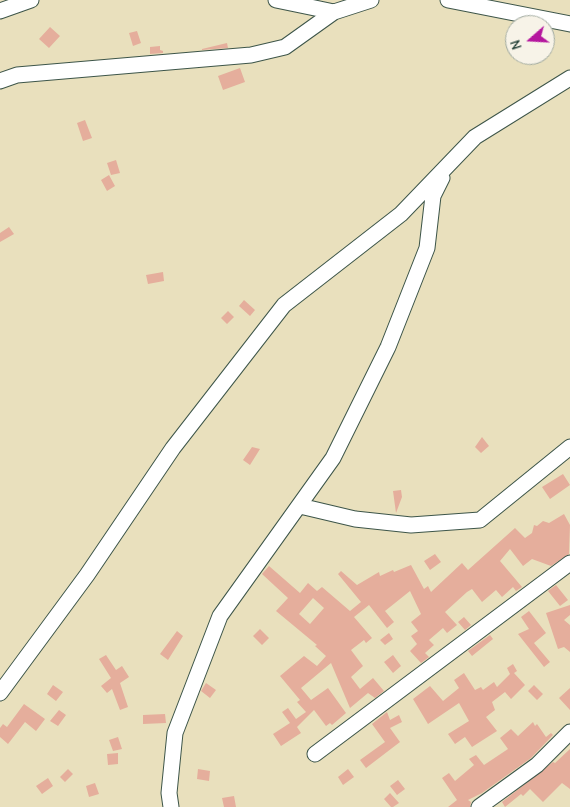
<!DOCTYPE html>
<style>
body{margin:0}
#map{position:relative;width:570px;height:807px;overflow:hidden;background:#e9e0bd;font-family:"Comic Neue",sans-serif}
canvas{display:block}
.north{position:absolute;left:505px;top:15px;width:50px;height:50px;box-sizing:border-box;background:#f7f3e8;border:1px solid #a1aaa0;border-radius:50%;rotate:251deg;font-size:14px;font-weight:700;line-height:20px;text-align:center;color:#1f3d34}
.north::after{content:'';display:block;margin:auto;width:18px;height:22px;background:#b5179e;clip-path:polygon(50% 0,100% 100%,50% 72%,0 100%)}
</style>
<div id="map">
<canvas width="570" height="807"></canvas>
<div class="north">N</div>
</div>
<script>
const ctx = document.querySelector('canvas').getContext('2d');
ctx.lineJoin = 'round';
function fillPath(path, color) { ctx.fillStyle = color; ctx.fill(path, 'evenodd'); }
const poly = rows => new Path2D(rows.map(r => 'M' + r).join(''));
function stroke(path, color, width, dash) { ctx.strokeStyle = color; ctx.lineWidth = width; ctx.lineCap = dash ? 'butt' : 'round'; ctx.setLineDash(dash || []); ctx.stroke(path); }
fillPath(poly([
 [50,27,60,36,49,48,39,39],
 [137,31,141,43,133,46,129,33],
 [227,43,228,48,202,50,202,49],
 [160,46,160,50,163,51,163,53,150,54,150,47],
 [240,68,245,82,223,90,218,76],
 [85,120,92,138,83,141,77,123],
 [116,160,120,173,111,175,107,163],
 [109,175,115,186,107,191,101,180],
 [9,227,14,234,0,242,0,233],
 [163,272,164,281,148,284,146,275],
 [244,300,255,310,250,316,239,306],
 [228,311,234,317,227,324,221,318],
 [482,437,489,446,481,453,475,447],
 [252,447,260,449,250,465,243,460],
 [563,474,570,485,550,499,542,487],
 [401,490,402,497,396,513,393,491],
 [564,514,570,525,569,554,551,566,532,559,523,566,510,549,500,561,522,587,516,591,513,587,502,597,496,590,482,602,472,589,467,592,445,612,457,625,447,633,443,628,429,640,434,645,425,653,429,657,421,663,410,651,417,644,411,636,418,631,411,622,421,614,410,591,385,611,394,622,387,628,369,605,354,617,372,638,366,643,364,640,351,650,363,666,351,677,360,689,373,678,384,691,375,698,368,693,350,708,331,663,301,688,311,700,328,688,346,713,332,725,330,723,326,726,314,710,297,727,301,733,281,746,273,734,290,723,282,712,288,708,296,719,306,712,297,702,300,700,280,676,304,656,317,666,326,656,315,646,317,645,276,611,288,598,262,574,269,566,300,593,308,583,317,591,322,587,350,611,361,602,338,574,341,571,357,585,379,572,380,576,393,570,394,572,411,565,424,589,428,586,431,592,462,563,468,570,515,528,525,538,532,533,534,525,537,526,543,521,549,523],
 [313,598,324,608,310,624,299,614],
 [435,554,441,562,430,570,424,561],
 [556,585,568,600,560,606,548,591],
 [570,605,570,615,564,620,570,625,570,652,564,647,558,649,546,613],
 [529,611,546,633,534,643,550,662,544,667,518,634,529,629,521,617],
 [464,617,471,625,465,630,458,622],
 [260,629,269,638,262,645,253,636],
 [177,631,183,636,168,660,160,654],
 [389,633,393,639,385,645,380,640],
 [490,635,493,639,472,656,468,651],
 [106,655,116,670,122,666,129,677,120,683,128,707,120,710,112,689,107,693,101,686,111,678,99,659],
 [393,655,401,666,393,673,384,662],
 [513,664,517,671,514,673,525,685,511,699,505,692,492,702,495,710,486,717,497,731,472,747,465,737,455,744,448,734,469,721,459,703,428,724,413,699,430,686,443,701,459,688,454,680,464,673,475,690,481,687,483,690,494,682,497,687,510,674,507,668],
 [206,683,216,690,210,698,201,691],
 [53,685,63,692,56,701,47,694],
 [534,685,543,694,537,700,528,691],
 [570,688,570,710,559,698],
 [24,704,45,719,36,731,25,722,8,744,0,737,0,728,3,724,7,727],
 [59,710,66,715,58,726,50,721],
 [387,712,390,720,399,715,402,722,390,728,400,742,366,768,360,760,385,742,372,724],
 [165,714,166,723,143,724,143,715],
 [533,722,535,726,537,724,546,737,551,733,553,735,531,758,482,793,468,800,471,802,470,807,448,807,457,800,442,778,449,773,455,781,474,765,469,759,476,755,484,765,508,749,500,738,511,729,518,736],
 [118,737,122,749,113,751,109,740],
 [570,749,570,789,562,783,543,802,530,789,523,796,521,794,505,807,502,802,553,762,555,763],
 [118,753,118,764,108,765,107,754],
 [68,769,73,774,65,782,60,777],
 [198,769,210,771,209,781,197,779],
 [348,769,354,777,343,785,338,777],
 [48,778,53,786,42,794,36,786],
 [398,780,405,789,397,795,390,786],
 [95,783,99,794,89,797,86,786],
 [390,793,399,803,393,807,391,807,384,799],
 [234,796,236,807,224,807,222,798]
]), '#e5ae9c');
const minor = poly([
 [276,0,334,12,371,0],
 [448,0,570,24],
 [0,11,31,0],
 [0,81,17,75,251,55,285,47,334,12],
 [300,506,355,519,411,525,480,520,570,447],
 [0,693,87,575,173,448,284,305,401,214,475,137,570,78],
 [315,754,570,563],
 [171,807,169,793,175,733,220,616,333,458,388,347,427,248,433,196,442,178],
 [479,807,537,765,570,732]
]);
stroke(minor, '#3d5549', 17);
stroke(minor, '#fff', 15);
</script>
